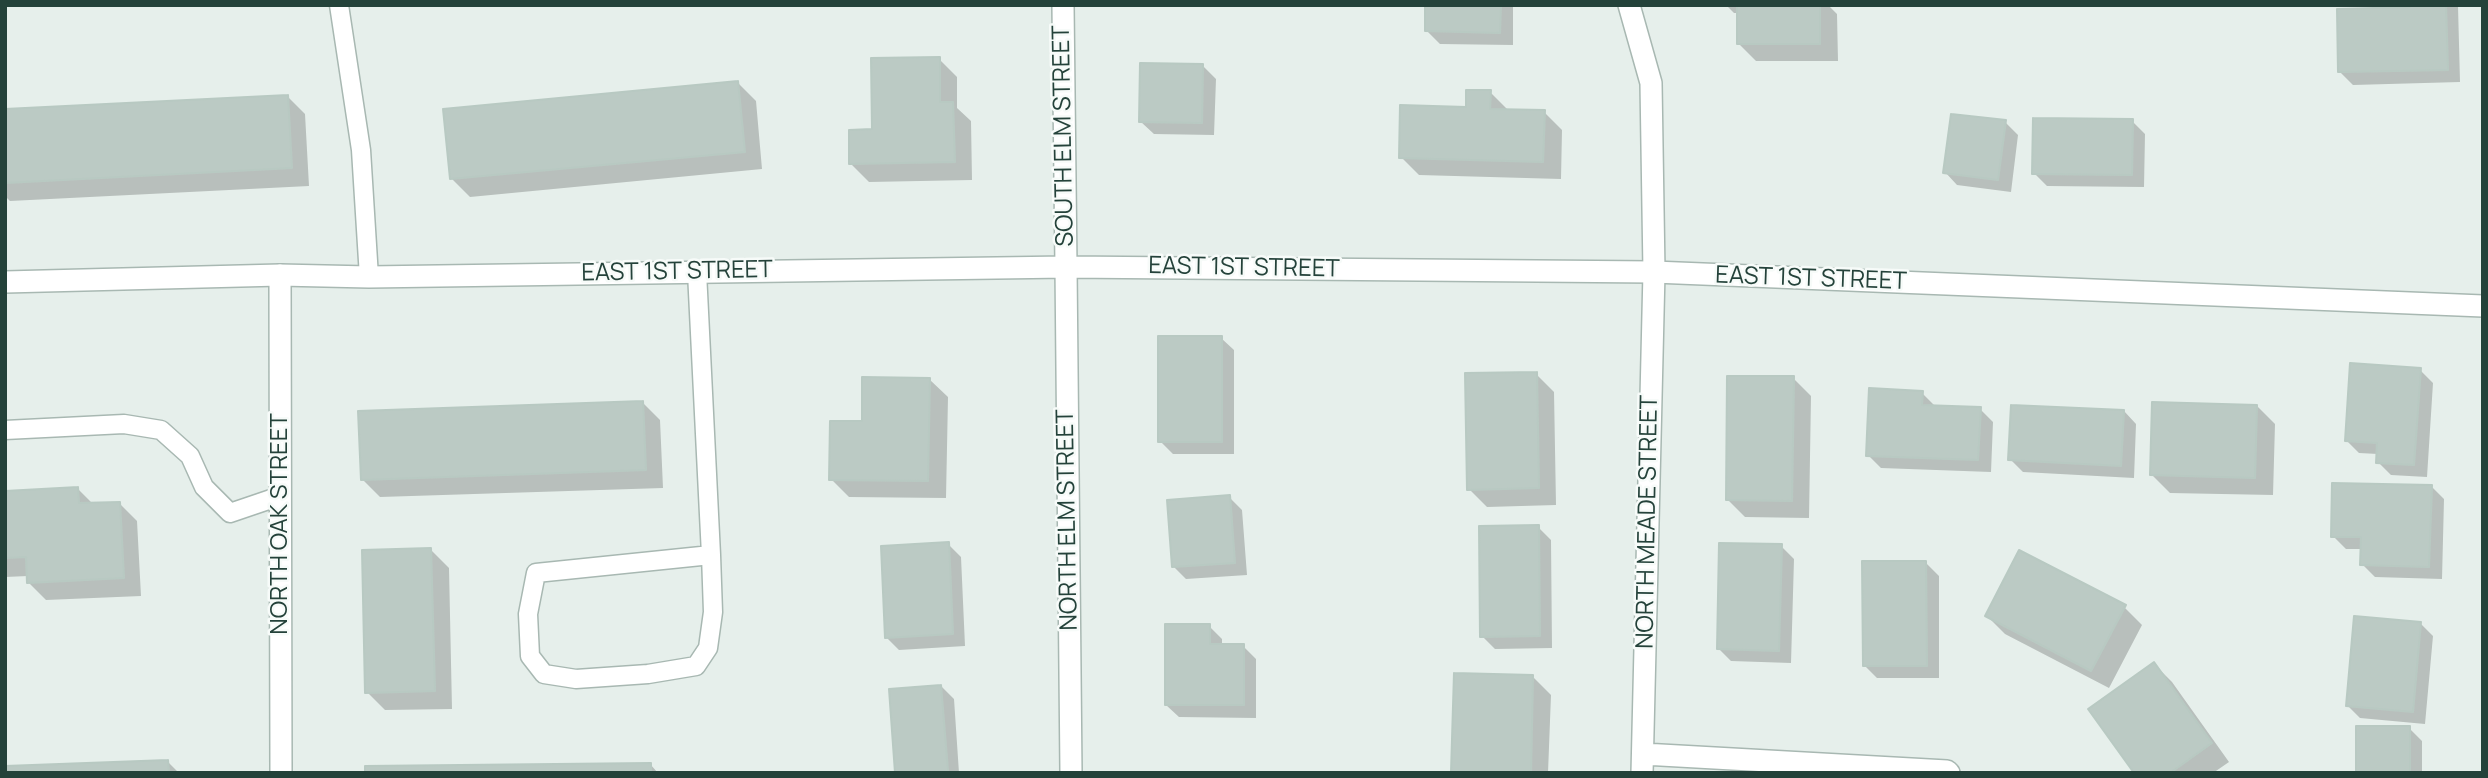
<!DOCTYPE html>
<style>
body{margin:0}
#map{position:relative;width:2488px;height:778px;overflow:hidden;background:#e6efeb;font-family:Manrope,sans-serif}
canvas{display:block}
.frame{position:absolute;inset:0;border:7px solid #24423a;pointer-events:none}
</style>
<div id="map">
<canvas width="2488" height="778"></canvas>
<div class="frame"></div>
</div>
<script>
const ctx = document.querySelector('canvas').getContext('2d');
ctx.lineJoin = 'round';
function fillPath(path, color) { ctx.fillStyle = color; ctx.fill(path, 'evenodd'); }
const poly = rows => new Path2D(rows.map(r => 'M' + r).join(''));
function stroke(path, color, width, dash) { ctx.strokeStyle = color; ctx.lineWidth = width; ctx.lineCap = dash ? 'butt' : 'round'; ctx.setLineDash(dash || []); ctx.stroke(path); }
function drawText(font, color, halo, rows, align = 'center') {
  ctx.font = font + ' Manrope,sans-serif'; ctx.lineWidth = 5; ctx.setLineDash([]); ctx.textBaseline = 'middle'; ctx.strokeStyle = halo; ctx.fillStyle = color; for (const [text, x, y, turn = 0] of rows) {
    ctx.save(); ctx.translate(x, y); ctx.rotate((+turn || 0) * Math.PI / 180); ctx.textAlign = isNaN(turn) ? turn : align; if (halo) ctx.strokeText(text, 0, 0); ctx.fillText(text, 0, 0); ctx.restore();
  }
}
fillPath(poly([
 [1427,5,1513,5,1513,45,1440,44,1427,31],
 [1726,5,1828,5,1837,14,1838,61,1756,61,1738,43,1738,13,1734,13],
 [2412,5,2458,6,2460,82,2353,85,2340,72,2412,9],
 [939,59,957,77,957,108,971,121,972,180,869,182,851,164,874,131],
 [1203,66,1216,79,1214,135,1154,134,1141,122],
 [738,83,756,101,762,169,470,197,452,179],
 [1490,92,1508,110,1544,112,1562,130,1561,179,1419,175,1401,157],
 [287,96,305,114,309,186,10,201,5,196,5,111],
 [2132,121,2145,134,2144,187,2047,186,2034,173],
 [2005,122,2018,135,2011,192,1957,185,1945,172],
 [1221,338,1234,350,1234,454,1173,454,1160,441],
 [2420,370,2433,383,2427,477,2391,475,2378,462,2378,454,2359,453,2346,440],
 [1536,374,1554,392,1556,505,1487,507,1469,489],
 [1793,378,1811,396,1809,518,1745,517,1727,499],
 [929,379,948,397,946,498,849,497,831,479,863,423],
 [1922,393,1935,406,1980,409,1993,422,1991,472,1881,468,1868,455],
 [642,402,660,420,663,488,380,497,362,479],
 [2257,406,2275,424,2273,495,2170,493,2152,475],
 [2124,411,2136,424,2134,478,2023,472,2010,459],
 [2431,486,2444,499,2442,579,2375,577,2362,564,2362,549,2346,549,2333,536],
 [78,489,93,504,119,503,137,521,141,596,46,600,28,582,28,576,5,577,5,493],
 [1229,497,1242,510,1247,575,1186,579,1173,566],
 [1538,527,1551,540,1552,648,1495,649,1482,636],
 [948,544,961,557,965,646,899,650,886,637],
 [1781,546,1794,559,1791,663,1731,661,1719,649],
 [431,550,449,568,452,709,385,710,367,692],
 [1926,563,1939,576,1939,678,1877,678,1864,665],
 [2124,607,2142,625,2109,688,2005,634,1987,616],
 [2420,623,2433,636,2425,724,2360,718,2347,705],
 [1209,626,1222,639,1222,646,1243,646,1256,659,1256,718,1179,717,1166,705],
 [2154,664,2172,682,2229,762,2213,773,2136,773],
 [1533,677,1551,695,1548,773,1454,773],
 [941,686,954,699,959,773,896,773],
 [2409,728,2422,741,2422,773,2358,773],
 [168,762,179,773,5,773],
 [650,764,658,773,367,773]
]), '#0003');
const building = poly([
 [1425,5,1501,5,1500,33,1425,31,1425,5],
 [1737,5,1820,5,1820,44,1737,44,1737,5],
 [2410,5,2446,5,2448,70,2338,72,2337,9,2410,7,2410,5],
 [940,57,940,102,953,102,955,162,849,164,849,130,872,129,871,58,940,57],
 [1140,63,1203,64,1202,123,1139,122,1140,63],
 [738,81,745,152,450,179,443,109,738,81],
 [1466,90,1491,90,1490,109,1545,110,1543,162,1399,158,1400,105,1466,107,1466,90],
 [288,95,292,168,5,183,5,109,288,95],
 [1951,114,2006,120,1998,180,1943,173,1951,114],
 [2033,118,2133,119,2132,175,2032,174,2033,118],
 [1158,336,1222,336,1222,442,1158,442,1158,336],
 [2350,363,2421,368,2414,465,2376,463,2377,443,2345,441,2350,363],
 [1537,372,1539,488,1467,490,1465,373,1537,372],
 [1727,376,1794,376,1792,501,1726,500,1727,376],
 [862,377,930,378,928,481,829,480,830,421,862,421,862,377],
 [1869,388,1923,391,1922,405,1981,407,1978,460,1866,456,1869,388],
 [643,401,646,470,361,480,358,411,643,401],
 [2152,402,2257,405,2255,478,2150,475,2152,402],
 [2011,405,2124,410,2121,466,2008,460,2011,405],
 [2332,483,2432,485,2429,567,2360,565,2361,537,2331,537,2332,483],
 [78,487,79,503,120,502,124,578,27,583,26,557,5,558,5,491,78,487],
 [1230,495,1235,563,1172,567,1167,500,1230,495],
 [1539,525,1540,636,1480,637,1479,526,1539,525],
 [949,542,953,634,885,638,881,546,949,542],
 [1719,543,1782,544,1779,651,1717,649,1719,543],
 [431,548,435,691,365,693,362,550,431,548],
 [2019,550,2126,605,2091,671,1985,616,2019,550],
 [1862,561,1926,561,1927,666,1863,666,1862,561],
 [2354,616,2421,622,2413,712,2346,706,2354,616],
 [1165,624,1210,624,1210,644,1244,644,1244,705,1165,705,1165,624],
 [2154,662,2212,743,2170,773,2134,773,2088,709,2154,662],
 [1454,673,1533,675,1531,773,1451,772,1454,673],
 [941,685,948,771,895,773,889,689,941,685],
 [2356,726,2410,726,2410,773,2356,773,2356,726],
 [168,760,169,773,5,773,5,766,168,760],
 [651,763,651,773,365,773,365,766,651,763]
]);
fillPath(building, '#bbcac4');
stroke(building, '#b8c9c2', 2);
const service = poly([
 [339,5,361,150,369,277],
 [697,272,711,555,713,612,708,648,696,666,648,674,576,679,544,674,530,656,528,614,536,573,711,555],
 [5,430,124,424,161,430,190,456,204,487,230,513,280,496]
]);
const minor = poly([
 [1629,5,1651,83,1654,272,1642,773],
 [1066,267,1071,773],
 [280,275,281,773],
 [1643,754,1947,771,1949,773]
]);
const tertiary = poly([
 [1063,5,1066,267],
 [5,282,280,275,369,277,1066,267,1654,272,2483,306]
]);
stroke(service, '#a8b8b2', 21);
stroke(minor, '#a8b8b2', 24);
stroke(tertiary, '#a8b8b2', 24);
stroke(service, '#fff', 18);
stroke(minor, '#fff', 21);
stroke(tertiary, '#fff', 21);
drawText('24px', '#24423a', '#f7fbf9', [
 ["SOUTH ELM STREET",1064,136,-91],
 ["EAST 1ST STREET",1244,268,1],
 ["EAST 1ST STREET",677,272,-1],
 ["EAST 1ST STREET",1811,279,2],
 ["NORTH ELM STREET",1068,520,-91],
 ["NORTH MEADE STREET",1648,522,-89],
 ["NORTH OAK STREET",280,524,-90]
]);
</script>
